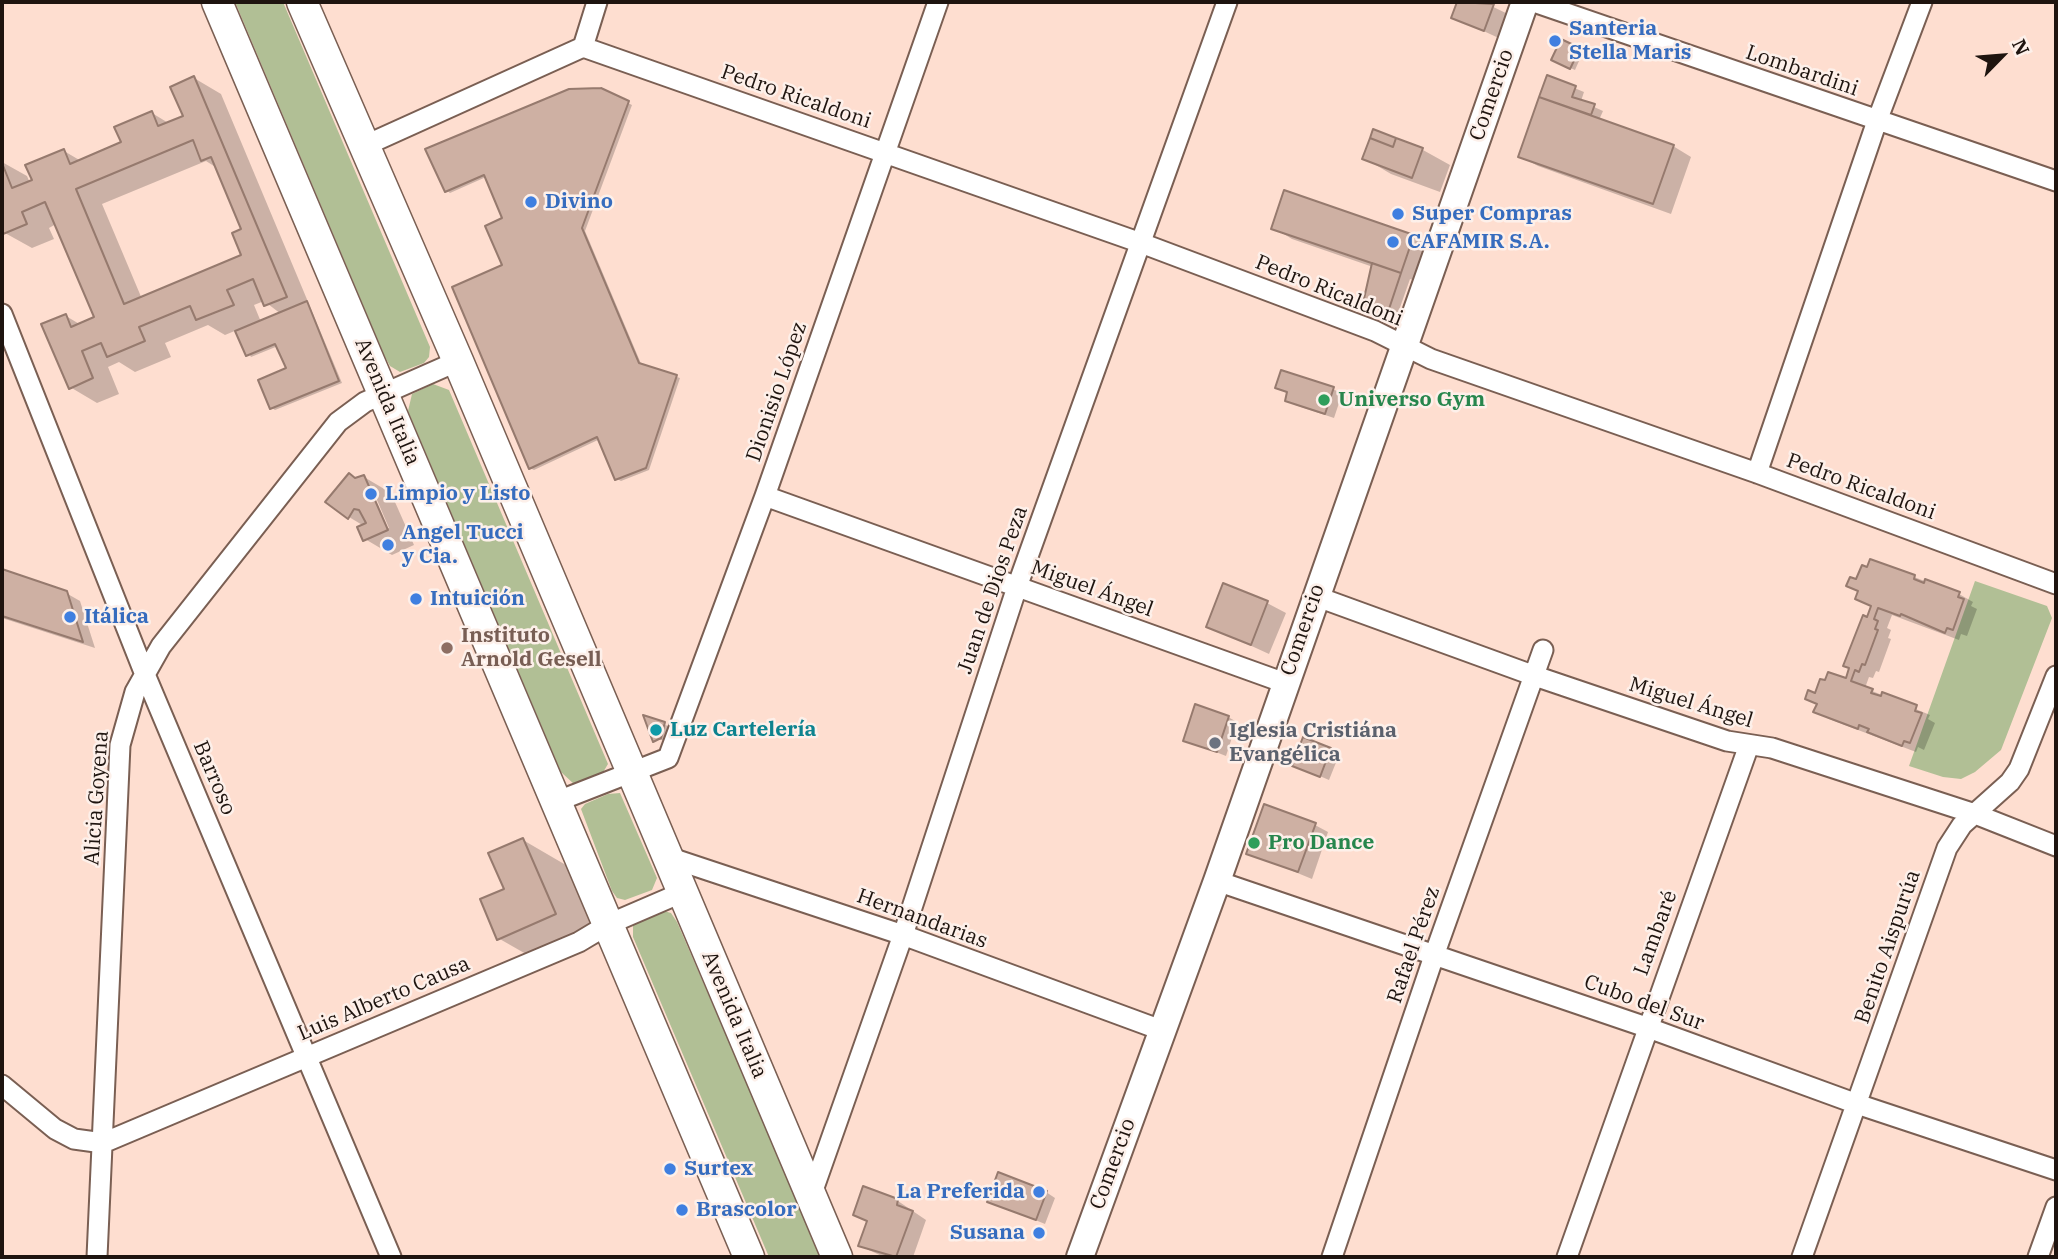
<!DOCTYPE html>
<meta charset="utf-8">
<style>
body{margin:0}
#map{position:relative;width:2058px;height:1259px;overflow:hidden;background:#feded0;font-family:"IBM Plex Serif",serif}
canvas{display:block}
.frame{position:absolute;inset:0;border:4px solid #1e140f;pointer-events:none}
.north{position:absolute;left:1967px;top:21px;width:70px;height:70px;-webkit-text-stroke:5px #fdf0ea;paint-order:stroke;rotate:65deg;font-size:19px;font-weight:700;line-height:28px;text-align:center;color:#1e140f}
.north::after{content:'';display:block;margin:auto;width:24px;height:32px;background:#1e140f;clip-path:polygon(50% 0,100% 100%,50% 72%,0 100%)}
</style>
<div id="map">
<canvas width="2058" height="1259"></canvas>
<div class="frame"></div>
<div class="north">N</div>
</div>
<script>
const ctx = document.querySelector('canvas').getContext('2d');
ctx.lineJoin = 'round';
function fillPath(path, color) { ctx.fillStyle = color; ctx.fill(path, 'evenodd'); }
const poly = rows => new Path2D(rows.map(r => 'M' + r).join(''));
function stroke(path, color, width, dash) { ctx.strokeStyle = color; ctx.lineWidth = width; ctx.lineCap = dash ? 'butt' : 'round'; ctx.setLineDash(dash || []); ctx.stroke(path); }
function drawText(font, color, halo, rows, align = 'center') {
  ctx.font = font + ' "IBM Plex Serif",serif'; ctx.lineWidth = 5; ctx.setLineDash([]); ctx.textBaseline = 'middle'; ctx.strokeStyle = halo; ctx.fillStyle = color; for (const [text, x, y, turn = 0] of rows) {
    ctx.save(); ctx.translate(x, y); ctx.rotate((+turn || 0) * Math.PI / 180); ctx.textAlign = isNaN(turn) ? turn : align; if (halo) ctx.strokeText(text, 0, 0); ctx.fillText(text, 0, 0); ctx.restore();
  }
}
fillPath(poly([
 [235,2,283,2,430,347,429,357,424,363,400,372,390,366,385,357],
 [433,384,449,390,608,764,602,774,575,785,561,772,408,411,412,394],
 [1975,581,2047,606,2052,618,2001,750,1975,772,1961,779,1943,777,1909,766],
 [620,793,657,878,652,890,625,900,617,898,612,891,581,809,585,804,608,794],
 [664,911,671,913,677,922,822,1257,769,1257,633,937,633,925,638,921]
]), '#b1bf95');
fillPath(poly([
 [1459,2,1483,2,1512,16,1503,40,1453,17],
 [1562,41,1583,52,1575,70,1557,62],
 [1548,77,1584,92,1581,101,1603,111,1599,120,1673,146,1691,157,1671,214,1538,166,1520,156],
 [194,78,221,94,342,383,275,410,272,408,288,369,278,346,251,357,237,330,225,335,208,325,165,343,171,357,135,372,119,362,108,367,119,394,97,403,70,387,66,316,81,325,96,318,56,224,49,228,54,239,32,248,5,233,2,225,2,162,27,176,30,183,64,151,81,161,123,143,152,113,170,124,185,117],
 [206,161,217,168,243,230,243,256,142,299,102,204],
 [264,301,281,314,261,322,254,305],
 [601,90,632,105,585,231,642,366,680,378,649,470,621,481,617,479,600,439,534,470,530,468,504,266,504,219,486,177,450,193,446,190],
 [1374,131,1423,150,1450,165,1440,192,1391,174,1364,158],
 [1286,193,1414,237,1432,247,1420,282,1410,279,1397,316,1365,302,1373,267,1292,239,1274,228],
 [1277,388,1333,389,1342,394,1334,418,1295,405,1287,400,1289,394],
 [364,477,391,493,414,545,392,555,365,539,364,526,349,517,357,479],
 [371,486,389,528,385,528,367,487],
 [2,571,66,593,80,601,95,648,2,618],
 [1914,577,1959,594,1973,602,1971,606,1977,609,1967,636,1961,634,1959,640,1892,615,1887,628,1891,630,1888,638,1891,639,1879,672,1876,671,1873,678,1869,677,1865,688,1930,715,1928,719,1935,723,1924,750,1918,747,1916,752,1829,719,1816,712,1818,705,1807,698,1847,681,1872,607,1857,599,1858,582],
 [1267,603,1286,613,1269,654,1208,626],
 [1228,717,1237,722,1226,756,1185,740],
 [646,718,668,726,665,740,654,740],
 [1330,750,1339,755,1329,780,1294,765],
 [1315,825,1328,832,1312,879,1249,853],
 [523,840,571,868,603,942,547,966,498,938,506,890],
 [1046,1192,1055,1198,1045,1224,989,1201],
 [898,1201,926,1220,913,1257,884,1257,860,1246,868,1222,855,1215]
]), '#0003');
const building = poly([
 [1457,2,1494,4,1484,31,1451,18,1457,2],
 [1561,39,1580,48,1570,69,1551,60,1561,39],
 [1547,75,1576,86,1572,97,1595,104,1591,115,1539,97,1547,75],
 [194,76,287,297,264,306,253,279,227,290,234,305,196,320,190,306,139,327,145,341,107,357,101,343,82,351,93,378,69,389,41,324,66,314,71,327,94,317,45,202,22,212,27,224,3,234,2,163,12,188,32,180,25,165,64,149,70,164,121,142,114,127,152,111,158,126,183,116,170,87,194,76],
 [193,140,201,161,211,157,241,229,232,233,241,255,124,304,76,189,193,140],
 [601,88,629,101,582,228,639,363,677,375,646,468,615,480,597,437,529,469,452,287,502,265,485,226,502,218,484,175,445,192,425,149,569,89,601,88],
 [1539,97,1674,145,1653,204,1518,157,1539,97],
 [1373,129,1396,138,1393,147,1370,138,1373,129],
 [1370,138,1393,147,1396,138,1423,148,1412,178,1362,159,1370,138],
 [1284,190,1414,235,1401,273,1271,229,1284,190],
 [1372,263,1401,273,1388,312,1363,303,1372,263],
 [307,301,339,381,270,409,258,380,286,368,275,344,246,356,235,331,307,301],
 [1281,370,1334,387,1325,414,1285,401,1287,392,1275,388,1281,370],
 [349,473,355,478,364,475,388,530,363,541,357,527,366,523,359,510,354,509,348,519,325,502,349,473],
 [1870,559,1915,575,1914,579,1924,583,1925,579,1960,592,1958,597,1964,599,1953,630,1947,628,1945,633,1901,614,1900,616,1878,608,1874,619,1878,621,1875,629,1878,630,1865,665,1862,664,1859,672,1855,670,1851,681,1873,689,1871,693,1881,696,1882,692,1917,705,1915,711,1922,713,1910,743,1904,741,1902,746,1867,732,1869,729,1859,725,1858,729,1813,712,1817,704,1805,699,1808,690,1815,693,1820,679,1825,680,1828,672,1846,678,1849,668,1843,666,1863,615,1867,617,1871,606,1855,599,1858,591,1846,586,1850,577,1856,579,1862,565,1867,567,1870,559],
 [2,569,67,591,83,642,2,616,2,569],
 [1223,583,1268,601,1251,645,1206,627,1223,583],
 [1195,704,1229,716,1217,752,1183,741,1195,704],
 [643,715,665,722,661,738,653,742,643,715],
 [1303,737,1331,748,1320,777,1292,766,1303,737],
 [1264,804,1316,823,1298,872,1246,854,1264,804],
 [523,838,556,914,497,940,480,899,504,889,488,853,523,838],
 [998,1172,1047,1191,1036,1220,987,1202,998,1172],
 [863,1186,898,1199,897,1205,913,1211,896,1257,858,1246,867,1221,853,1215,863,1186]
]);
fillPath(building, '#ceb0a3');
stroke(building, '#967a6e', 2);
const street = poly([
 [1534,2,2056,181],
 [583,47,1141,243,1375,331,1431,359,1757,473,2056,584],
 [364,146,583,47,597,2],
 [2,314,144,672,391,1257],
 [1757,473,1877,121,1922,2],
 [765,496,1285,683],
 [1315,596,1535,676,1727,741,1772,748,1975,814,2056,846],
 [558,801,668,758,765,496,938,2],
 [665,856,903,935,1161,1030],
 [1217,881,1646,1027,1857,1104,2056,1170],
 [2,1085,55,1129,74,1139,103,1143,579,942,609,924,681,893],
 [811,1196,903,935,1017,587,1227,2],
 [97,1257,120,745,135,692,161,646,338,422,365,402,458,361],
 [1332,1257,1435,953,1543,650],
 [1567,1257,1749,745],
 [1802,1257,1947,848,1962,825,2010,782,2019,769,2056,676],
 [2038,1257,2056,1207]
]);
const secondary = poly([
 [1080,1257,1217,881,1525,2]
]);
const primary = poly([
 [217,2,749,1257],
 [302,2,458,361,837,1257]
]);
stroke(street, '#7a5f53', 23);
stroke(secondary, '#7a5f53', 30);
stroke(primary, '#7a5f53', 33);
stroke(street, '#fff', 19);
stroke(secondary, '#fff', 26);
stroke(primary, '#fff', 30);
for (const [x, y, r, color] of [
 [1555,41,7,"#3f7fe0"],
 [531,202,7,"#3f7fe0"],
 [1398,214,7,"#3f7fe0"],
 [1393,242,7,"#3f7fe0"],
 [1324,400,7,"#2e9e5b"],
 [371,494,7,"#3f7fe0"],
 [388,545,7,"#3f7fe0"],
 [416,599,7,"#3f7fe0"],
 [70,617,7,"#3f7fe0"],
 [447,648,7,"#8d6e63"],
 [656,730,7,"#0f9aa8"],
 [1215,743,7,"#6b7280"],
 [1254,843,7,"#2e9e5b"],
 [670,1169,7,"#3f7fe0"],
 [1039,1192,7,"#3f7fe0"],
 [682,1210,7,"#3f7fe0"],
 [1039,1233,7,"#3f7fe0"]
]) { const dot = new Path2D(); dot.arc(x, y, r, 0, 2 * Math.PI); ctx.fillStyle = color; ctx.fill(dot); stroke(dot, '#fdf0ea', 2.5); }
drawText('bold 21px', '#366cbe', '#fdf0ea', [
 ["Santeria",1569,29],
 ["Stella Maris",1569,53],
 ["Divino",545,202],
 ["Super Compras",1412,214],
 ["CAFAMIR S.A.",1407,242],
 ["Limpio y Listo",385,494],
 ["Angel Tucci",402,533],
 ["y Cia.",402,557],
 ["Intuición",430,599],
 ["Itálica",84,617],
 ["Surtex",684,1169],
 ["La Preferida",1025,1192,"right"],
 ["Brascolor",696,1210],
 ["Susana",1025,1233,"right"]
], 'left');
drawText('21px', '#1e140f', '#fdf0ea', [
 ["Lombardini",1802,71,19],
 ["Comercio",1492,95,-71],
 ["Pedro Ricaldoni",796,97,19],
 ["Pedro Ricaldoni",1329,291,22],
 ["Dionisio López",777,392,-71],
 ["Avenida Italia",387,402,67],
 ["Pedro Ricaldoni",1861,487,20],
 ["Miguel Ángel",1092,589,20],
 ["Juan de Dios Peza",993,590,-71],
 ["Comercio",1303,630,-71],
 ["Miguel Ángel",1691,703,17],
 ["Barroso",214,778,67],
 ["Alicia Goyena",97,798,-86],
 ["Hernandarias",922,919,20],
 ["Lambaré",1656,933,-70],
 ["Rafael Pérez",1414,945,-71],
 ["Benito Aispurúa",1888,947,-71],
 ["Luis Alberto Causa",384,999,-23],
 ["Cubo del Sur",1644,1003,20],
 ["Avenida Italia",734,1015,67],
 ["Comercio",1113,1164,-70]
]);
drawText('bold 21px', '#27864d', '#fdf0ea', [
 ["Universo Gym",1338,400],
 ["Pro Dance",1268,843]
], 'left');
drawText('bold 21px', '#785e54', '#fdf0ea', [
 ["Instituto",461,636],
 ["Arnold Gesell",461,660]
], 'left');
drawText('bold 21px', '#0d838f', '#fdf0ea', [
 ["Luz Cartelería",670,730]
], 'left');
drawText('bold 21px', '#5b616d', '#fdf0ea', [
 ["Iglesia Cristiána",1229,731],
 ["Evangélica",1229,755]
], 'left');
</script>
